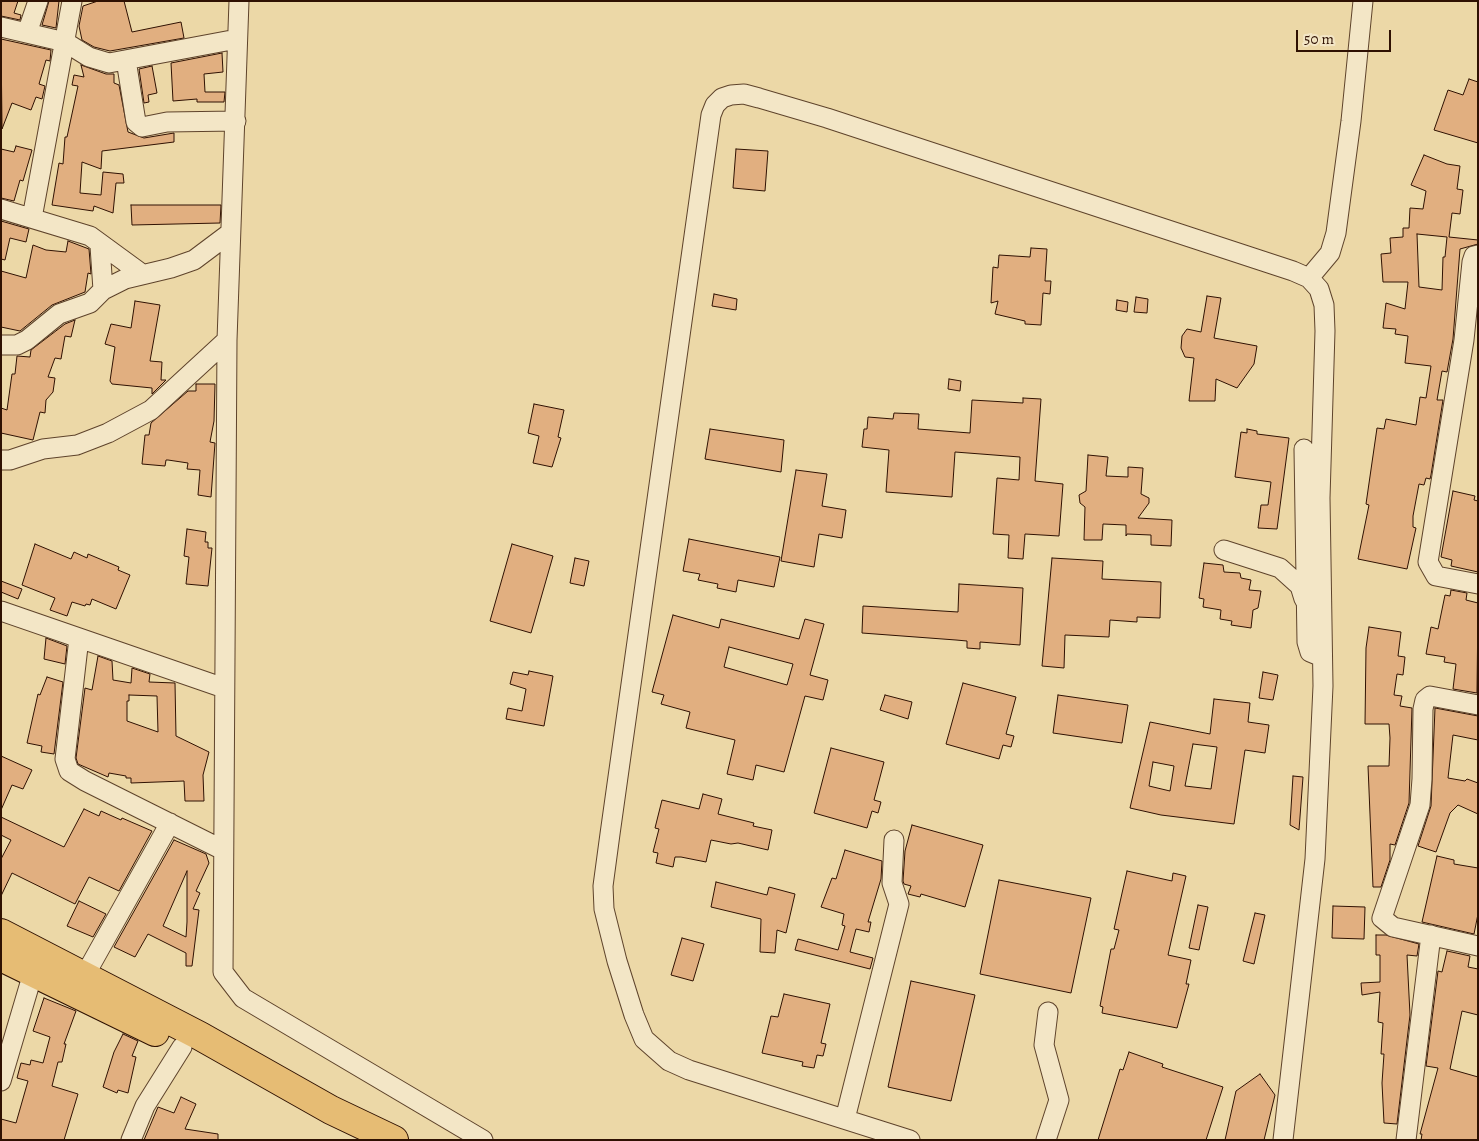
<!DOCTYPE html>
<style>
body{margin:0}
#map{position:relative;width:1479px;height:1141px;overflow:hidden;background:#ecd8a7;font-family:Alegreya,serif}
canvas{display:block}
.frame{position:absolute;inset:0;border:2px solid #2f1102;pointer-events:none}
.scale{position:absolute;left:1296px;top:30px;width:95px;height:22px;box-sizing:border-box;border:2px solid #2f1102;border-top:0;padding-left:6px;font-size:15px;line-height:18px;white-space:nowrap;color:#2f1102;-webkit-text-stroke:4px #f3e6c6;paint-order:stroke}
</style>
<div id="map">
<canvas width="1479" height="1141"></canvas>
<div class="frame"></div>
<div class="scale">50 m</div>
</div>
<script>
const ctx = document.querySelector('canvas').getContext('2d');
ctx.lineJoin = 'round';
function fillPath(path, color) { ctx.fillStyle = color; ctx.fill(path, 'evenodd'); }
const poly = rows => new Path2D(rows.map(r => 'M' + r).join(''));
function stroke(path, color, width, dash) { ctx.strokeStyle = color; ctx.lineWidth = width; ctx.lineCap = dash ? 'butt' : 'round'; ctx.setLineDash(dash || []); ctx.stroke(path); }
const building = poly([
 [1,1,18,1,14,13,21,15,20,20,1,16,1,1],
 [49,1,59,1,56,28,42,25,49,1],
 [98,1,124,1,132,32,181,22,184,38,110,51,94,47,82,40,79,26,83,6,98,1],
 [1,39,51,50,50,61,46,60,39,84,45,86,42,99,36,97,31,110,12,103,2,129,1,39],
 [222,53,223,72,204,74,205,92,225,92,224,102,197,102,197,99,173,101,171,63,222,53],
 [81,65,106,74,114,74,114,83,119,85,128,132,144,138,174,133,174,142,102,151,101,169,82,162,80,193,101,195,103,172,123,174,124,183,116,183,113,213,94,206,93,211,52,205,59,163,63,164,65,137,67,137,78,86,72,85,74,75,84,77,81,65],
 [152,66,157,93,148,95,149,102,144,103,139,69,152,66],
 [1469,79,1478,82,1478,143,1434,130,1448,90,1463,95,1469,79],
 [16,146,32,150,23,181,20,180,14,201,1,198,1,149,14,152,16,146],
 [736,149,768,151,765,191,733,188,736,149],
 [1424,155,1447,164,1460,166,1457,189,1463,190,1460,214,1452,213,1449,237,1478,240,1478,244,1460,249,1453,339,1447,372,1442,371,1437,400,1443,400,1431,475,1430,479,1426,478,1424,485,1419,484,1413,516,1413,527,1416,528,1407,569,1358,559,1369,505,1366,504,1377,428,1384,429,1386,419,1416,425,1420,397,1426,398,1431,366,1405,363,1408,336,1395,334,1396,329,1383,328,1386,303,1405,309,1408,282,1383,282,1381,254,1391,253,1390,238,1403,237,1403,228,1409,228,1410,208,1423,209,1426,191,1411,185,1424,155],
 [1417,234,1447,237,1445,257,1443,257,1442,290,1419,287,1417,234],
 [131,205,221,205,220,223,132,225,131,205],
 [1,221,29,229,26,242,10,238,5,260,1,259,1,221],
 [68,241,89,249,91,274,88,273,85,292,52,305,20,331,1,327,1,271,26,278,33,245,46,250,66,252,68,241],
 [1031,248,1047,249,1045,281,1051,281,1050,294,1043,293,1041,325,1025,324,1025,321,995,314,998,301,991,303,993,267,998,268,999,255,1030,257,1031,248],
 [714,294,737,299,736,310,712,306,714,294],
 [1207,296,1221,298,1214,338,1257,346,1254,364,1237,388,1216,379,1215,401,1189,401,1194,358,1185,357,1181,348,1182,336,1187,329,1201,332,1207,296],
 [1136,297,1148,299,1147,313,1134,312,1136,297],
 [1117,300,1128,302,1127,312,1116,310,1117,300],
 [135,301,160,305,150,361,162,362,161,380,166,380,152,394,152,388,112,384,110,381,115,347,105,344,111,324,131,328,135,301],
 [75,320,71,337,65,336,61,359,55,358,48,377,55,378,53,392,46,400,45,413,40,412,33,440,1,433,1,408,7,410,12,374,15,374,17,356,30,357,31,350,65,324,75,320],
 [949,379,961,381,960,391,948,389,949,379],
 [196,384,215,384,214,421,210,442,215,443,211,497,198,495,200,470,187,469,188,463,168,460,166,460,165,466,142,464,145,435,149,435,151,423,188,391,196,391,196,384],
 [1023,398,1041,399,1035,481,1063,484,1059,536,1025,534,1023,559,1008,558,1009,535,993,534,997,478,1019,480,1020,457,955,452,952,497,886,492,889,450,862,447,864,429,867,429,868,417,893,419,894,413,919,414,918,429,970,433,972,400,1023,403,1023,398],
 [534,404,564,410,558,437,561,438,552,467,533,463,539,436,528,433,534,404],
 [710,429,784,440,781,472,705,459,710,429],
 [1247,429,1257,431,1257,434,1289,438,1277,529,1258,528,1261,505,1268,505,1271,482,1235,477,1241,432,1247,433,1247,429],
 [1088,455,1108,457,1106,476,1128,477,1128,467,1143,468,1141,494,1149,498,1149,503,1138,518,1172,520,1171,546,1151,545,1151,535,1127,534,1126,536,1126,525,1103,524,1102,540,1084,540,1085,507,1080,503,1079,495,1086,491,1088,455],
 [796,470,827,474,822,506,846,510,842,538,819,534,814,567,781,561,796,470],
 [1453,491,1475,496,1474,500,1478,501,1478,572,1451,566,1452,560,1441,557,1453,491],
 [187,529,206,532,205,542,208,542,208,548,212,548,208,586,186,584,189,557,184,556,187,529],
 [689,539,780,557,774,587,738,580,736,592,717,588,718,584,698,580,700,574,683,571,689,539],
 [35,544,71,559,74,552,87,558,88,554,119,567,118,570,130,575,116,609,92,599,90,605,86,604,85,606,72,602,67,616,50,610,55,598,22,585,35,544],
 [512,544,553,556,531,633,490,621,512,544],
 [575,558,589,561,584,586,570,583,575,558],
 [1052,558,1103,561,1102,579,1161,582,1160,618,1137,617,1137,622,1110,620,1109,637,1065,635,1064,668,1042,666,1052,558],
 [1204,563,1223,565,1224,572,1240,573,1241,578,1251,580,1249,590,1261,591,1258,608,1253,610,1251,628,1231,625,1232,621,1220,619,1221,610,1203,607,1204,599,1199,598,1204,563],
 [1,581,22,589,18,599,1,592,1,581],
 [959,584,1023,588,1020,645,980,642,980,649,967,648,967,641,956,640,862,633,863,606,958,612,959,584],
 [1451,590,1467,593,1466,600,1478,603,1477,693,1453,689,1456,664,1444,662,1445,657,1426,654,1431,627,1438,629,1445,595,1450,596,1451,590],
 [673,615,719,628,721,619,799,639,805,619,824,624,810,675,828,680,823,700,805,696,784,772,756,765,753,780,727,774,735,740,686,728,690,712,661,704,664,695,652,692,673,615],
 [729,647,793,664,787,685,724,667,729,647],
 [1369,627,1401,632,1398,656,1405,657,1403,675,1397,674,1394,695,1402,696,1400,706,1412,708,1409,803,1395,845,1390,844,1390,860,1381,887,1373,887,1368,766,1389,766,1390,738,1389,724,1365,724,1366,648,1369,627],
 [46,638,67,646,65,664,44,659,46,638],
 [98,656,112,661,113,680,131,683,132,668,150,674,149,682,175,683,176,736,209,752,203,775,204,801,185,801,184,781,131,783,131,778,126,778,126,776,109,773,108,777,78,764,76,758,85,688,92,690,98,656],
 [129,695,157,696,158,732,127,721,127,701,129,701,129,695],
 [529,671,553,676,544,726,506,719,508,708,522,711,526,689,510,684,513,672,528,675,529,671],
 [1263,672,1278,675,1273,700,1259,698,1263,672],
 [47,677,63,682,54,754,41,752,42,746,27,743,38,694,40,695,47,677],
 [963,683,1016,697,1006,734,1014,736,1011,747,1003,745,999,759,946,744,963,683],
 [885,695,912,702,908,719,880,710,885,695],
 [1058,695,1128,705,1122,743,1053,733,1058,695],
 [1214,699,1250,703,1248,722,1269,725,1265,753,1245,750,1234,824,1161,815,1130,808,1150,722,1210,734,1214,699],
 [1193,744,1217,747,1211,789,1185,786,1193,744],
 [1153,762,1174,766,1170,791,1149,786,1153,762],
 [1435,708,1478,716,1478,740,1453,735,1448,778,1465,781,1467,779,1478,783,1478,814,1458,805,1450,813,1436,852,1418,846,1431,806,1435,708],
 [831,748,884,762,874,800,881,802,878,813,872,811,867,828,814,813,831,748],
 [1,756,32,770,23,789,12,785,1,810,1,756],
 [1293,776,1303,777,1299,830,1290,825,1293,776],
 [703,794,722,799,718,814,754,823,753,826,772,830,768,850,738,843,731,844,711,840,706,862,681,857,675,857,673,867,656,863,658,853,653,852,659,829,655,828,662,800,699,809,703,794],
 [84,809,99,816,101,811,121,820,122,818,152,831,119,891,89,877,75,904,12,873,1,896,1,859,11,840,1,835,1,817,64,847,84,809],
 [912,825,983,845,965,907,921,894,920,897,908,894,911,886,904,884,903,881,905,851,912,825],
 [174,840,206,854,209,863,196,891,200,893,193,909,199,910,192,966,186,966,186,953,148,934,135,957,114,947,174,840],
 [187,871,187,922,186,937,163,926,187,871],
 [845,850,882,861,881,879,868,922,871,922,869,932,856,929,850,952,873,958,870,969,795,950,798,939,838,950,845,926,842,925,844,914,821,907,832,878,836,879,845,850],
 [1437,856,1454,860,1454,864,1478,868,1478,914,1474,934,1422,922,1437,856],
 [1127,871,1172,881,1173,873,1186,876,1168,955,1191,960,1186,984,1189,984,1177,1028,1102,1013,1103,1007,1100,1006,1111,949,1114,949,1119,930,1114,929,1127,871],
 [999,880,1091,898,1071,993,980,974,999,880],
 [716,882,767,895,769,887,795,894,786,933,777,930,775,953,760,952,761,919,711,907,716,882],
 [79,901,106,914,93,937,67,926,79,901],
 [1198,905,1208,907,1199,950,1189,948,1198,905],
 [1333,906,1365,907,1364,939,1332,938,1333,906],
 [1255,913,1265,915,1254,964,1243,961,1255,913],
 [1376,935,1386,935,1419,944,1417,956,1407,955,1410,1015,1397,1124,1384,1123,1382,1083,1384,1054,1381,1054,1383,1023,1378,1022,1380,992,1362,995,1361,983,1380,982,1380,955,1376,955,1376,935],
 [682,938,704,944,693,981,671,975,682,938],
 [1447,951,1470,956,1468,967,1478,969,1478,1015,1462,1011,1450,1069,1478,1077,1478,1140,1421,1140,1422,1134,1420,1134,1438,1068,1426,1066,1438,971,1442,972,1447,951],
 [911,981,975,995,951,1101,888,1087,911,981],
 [784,994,830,1004,821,1043,826,1044,823,1056,817,1055,814,1068,802,1066,803,1062,762,1053,771,1016,778,1017,784,994],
 [44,998,76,1011,64,1044,66,1044,62,1062,58,1062,52,1086,78,1094,64,1140,1,1140,1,1119,16,1123,28,1081,17,1078,21,1063,30,1065,31,1060,43,1063,50,1037,33,1031,44,998],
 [123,1034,138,1041,132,1056,136,1057,128,1093,118,1090,117,1093,103,1087,114,1052,123,1034],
 [1129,1052,1163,1064,1162,1067,1223,1087,1206,1140,1098,1140,1120,1069,1123,1070,1129,1052],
 [1260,1074,1275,1095,1264,1140,1225,1140,1236,1091,1260,1074],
 [181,1097,196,1104,185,1129,218,1134,218,1140,144,1140,158,1107,174,1113,181,1097]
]);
fillPath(building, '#e1af80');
stroke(building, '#2f1102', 1);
const minor = poly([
 [239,1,227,340,223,972,243,998,483,1140],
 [1,27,65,42,89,57,109,63,237,39],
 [27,33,38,1],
 [126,60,136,122,142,127,167,122,236,121],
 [1,209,90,236,142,274],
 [32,218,72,1],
 [100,246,103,290],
 [1478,255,1474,256,1472,262,1464,340,1428,562,1436,576,1478,584],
 [1309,278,1330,253,1336,233,1351,121,1363,1],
 [1,345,17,345,27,340,59,314,90,303,103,290,125,279,171,268,194,260,230,233],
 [1304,449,1307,642,1310,652,1322,657],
 [1,460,10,460,43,449,77,445,108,433,151,410,227,340],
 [1224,550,1280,568,1300,586,1304,599],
 [1,611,224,688],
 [79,638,65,759,69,771,85,781,223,850],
 [1478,705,1430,696,1425,700,1423,709,1422,779,1420,805,1382,918,1393,927,1478,946],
 [85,975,170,823],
 [1,1081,33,973],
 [845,1119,899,904,892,883,894,840],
 [131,1140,145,1106,182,1047],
 [910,1140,689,1070,669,1061,644,1039,634,1015,617,961,604,909,603,886,610,834,711,115,715,105,722,98,731,95,744,94,759,98,827,118,1293,271,1309,278,1319,289,1324,305,1325,331,1320,498,1323,686,1315,859,1283,1140],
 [1046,1140,1059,1100,1044,1045,1048,1012],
 [1406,1140,1431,935]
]);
const highway = poly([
 [1,933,200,1036,331,1110,394,1140],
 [1,957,155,1032]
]);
stroke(minor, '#5e432b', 21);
stroke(highway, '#2f1102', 30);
stroke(minor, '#f3e6c6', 19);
stroke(highway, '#e6bc74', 28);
</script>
